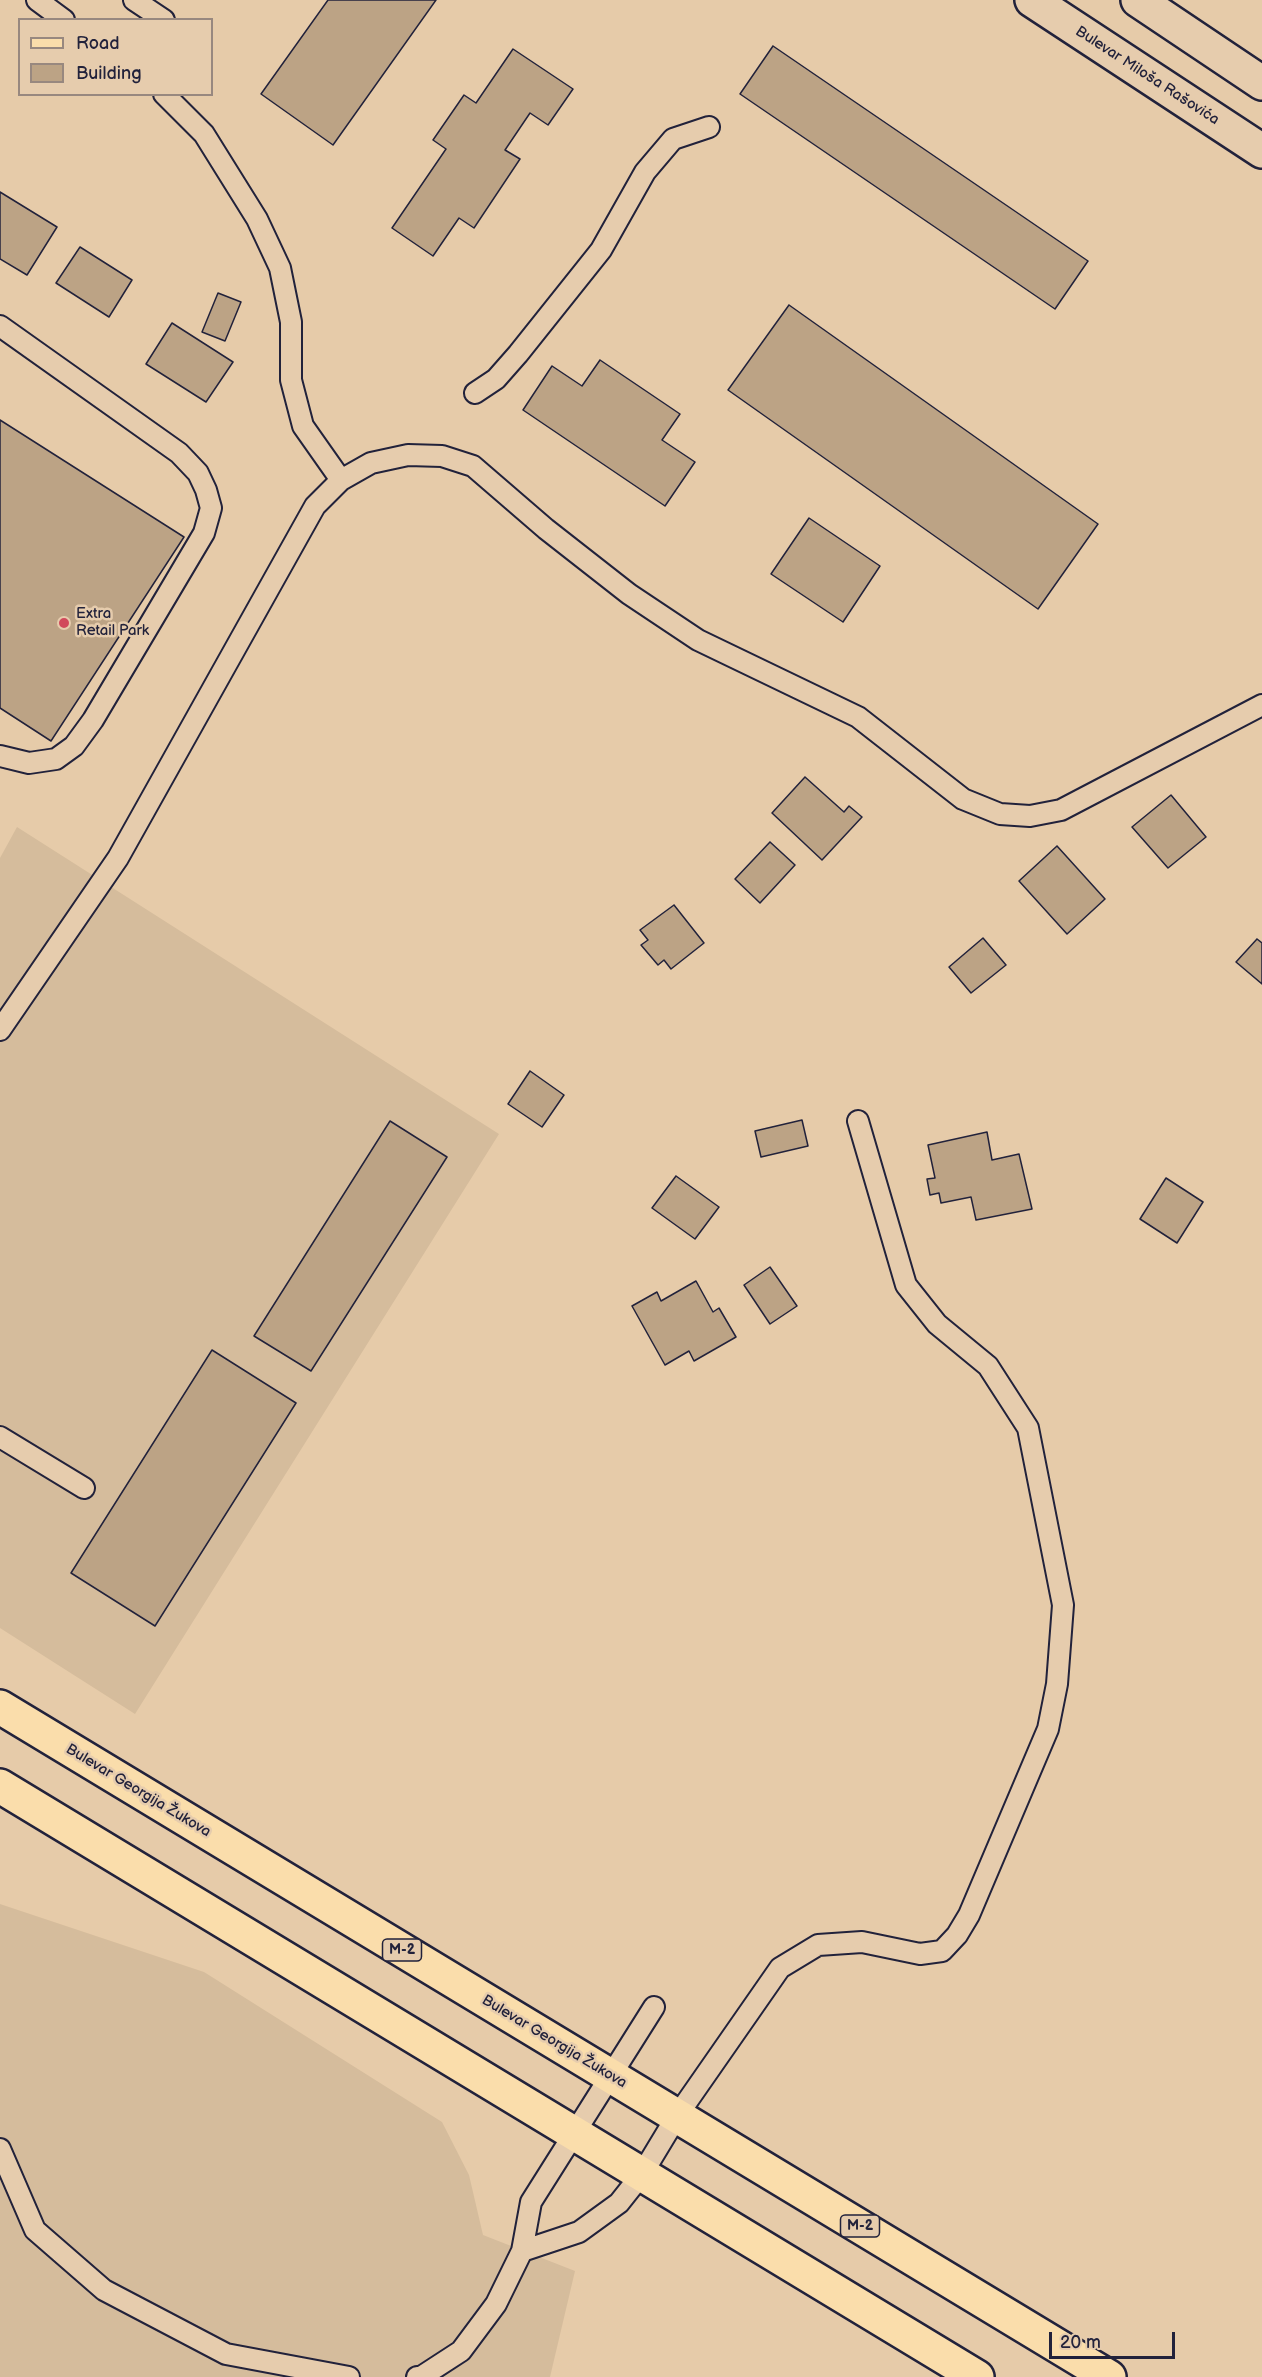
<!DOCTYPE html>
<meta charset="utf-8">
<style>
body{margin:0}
#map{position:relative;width:1262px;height:2377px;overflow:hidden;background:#e6cba9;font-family:"Balsamiq Sans",sans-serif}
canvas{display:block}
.legend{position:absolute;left:18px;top:18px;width:195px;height:78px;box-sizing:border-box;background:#e6ccad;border:2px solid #98887f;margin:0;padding:8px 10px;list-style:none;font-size:18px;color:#22223b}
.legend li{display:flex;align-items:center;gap:12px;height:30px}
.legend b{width:30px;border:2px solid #98887f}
.scale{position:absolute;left:1049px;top:2332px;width:126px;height:27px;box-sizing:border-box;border:3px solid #22223b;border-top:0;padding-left:8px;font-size:18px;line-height:21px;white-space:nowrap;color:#22223b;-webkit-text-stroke:4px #e6ccad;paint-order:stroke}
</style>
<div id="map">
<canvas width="1262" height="2377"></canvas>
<ul class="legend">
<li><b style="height:8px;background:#faddab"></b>Road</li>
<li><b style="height:16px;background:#bca385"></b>Building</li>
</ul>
<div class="scale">20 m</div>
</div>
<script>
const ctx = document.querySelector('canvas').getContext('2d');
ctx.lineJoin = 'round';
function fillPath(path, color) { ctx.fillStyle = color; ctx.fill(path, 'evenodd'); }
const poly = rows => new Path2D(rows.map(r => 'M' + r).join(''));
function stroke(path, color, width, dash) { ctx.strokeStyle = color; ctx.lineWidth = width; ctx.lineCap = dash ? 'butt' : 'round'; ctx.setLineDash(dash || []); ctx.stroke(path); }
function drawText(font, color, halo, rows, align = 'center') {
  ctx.font = font + ' "Balsamiq Sans",sans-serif'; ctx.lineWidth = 5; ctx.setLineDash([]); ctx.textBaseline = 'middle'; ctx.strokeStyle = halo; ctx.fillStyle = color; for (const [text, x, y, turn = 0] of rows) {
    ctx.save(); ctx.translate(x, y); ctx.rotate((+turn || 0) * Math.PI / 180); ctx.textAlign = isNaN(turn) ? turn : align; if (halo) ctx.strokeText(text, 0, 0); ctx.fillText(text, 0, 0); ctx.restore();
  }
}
fillPath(poly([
 [17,827,499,1134,135,1714,0,1628,0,858],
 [0,1904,204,1972,442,2122,469,2175,483,2235,575,2271,550,2377,0,2377]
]), '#d5bc9c');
const building = poly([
 [328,0,436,0,333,145,261,94,328,0],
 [773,46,1088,261,1055,309,740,94,773,46],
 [513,49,573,89,548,125,530,113,505,150,520,159,474,228,459,218,433,256,392,228,446,149,433,140,464,95,476,103,513,49],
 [0,192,57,227,27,275,0,259,0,192],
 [80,247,132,280,109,317,56,283,80,247],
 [218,293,241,302,225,341,202,332,218,293],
 [789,305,1098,524,1038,609,728,390,789,305],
 [172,323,233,362,206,402,146,364,172,323],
 [600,360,680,414,662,440,695,462,665,506,523,410,552,366,582,386,600,360],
 [0,420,184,537,51,741,0,708,0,420],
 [809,518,880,566,843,622,771,574,809,518],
 [805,777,844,812,849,806,862,817,822,860,772,813,805,777],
 [1171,795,1206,837,1168,868,1132,827,1171,795],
 [770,842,795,865,760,903,735,879,770,842],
 [1057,846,1105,899,1067,934,1019,881,1057,846],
 [674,905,704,943,671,969,664,960,658,965,641,945,648,940,640,930,674,905],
 [983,938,1006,965,971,993,949,967,983,938],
 [1257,939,1262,943,1262,984,1236,962,1257,939],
 [530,1071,564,1095,542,1127,508,1104,530,1071],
 [802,1120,808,1146,761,1157,755,1131,802,1120],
 [390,1121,447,1157,311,1371,254,1336,390,1121],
 [987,1132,992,1160,1019,1154,1032,1209,976,1220,971,1197,941,1203,939,1193,930,1195,927,1179,935,1178,928,1145,987,1132],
 [676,1176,719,1207,695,1239,652,1208,676,1176],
 [1166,1178,1203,1202,1177,1243,1140,1219,1166,1178],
 [770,1267,797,1306,770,1324,744,1285,770,1267],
 [696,1281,713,1312,719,1308,736,1337,694,1361,689,1351,665,1365,632,1306,657,1292,661,1301,696,1281],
 [212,1350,296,1403,155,1626,71,1573,212,1350]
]);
fillPath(building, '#bca385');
stroke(building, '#22223b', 1.5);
const service = poly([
 [37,0,64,20],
 [134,0,164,20],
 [164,94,204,134,257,219,280,268,291,322,291,380,303,426,341,480],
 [0,326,179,453,198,473,206,490,211,508,204,533,93,720,74,746,56,759,29,763,0,756],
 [475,393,496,379,518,354,601,250,645,172,673,139,709,127],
 [0,1030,118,858,315,506,341,480,371,463,408,455,442,456,473,466,546,529,629,594,698,640,858,717,963,799,1000,814,1030,816,1061,810,1262,705],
 [0,1437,84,1488],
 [0,2149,35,2230,104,2290,226,2354,349,2377],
 [522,2251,579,2232,619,2203,642,2174,677,2116,780,1968,818,1945,862,1942,920,1954,942,1951,957,1935,969,1915,1048,1729,1057,1684,1063,1605,1028,1428,988,1366,937,1324,906,1285,858,1121],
 [417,2377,421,2377,461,2351,496,2304,522,2251,531,2202,654,2007]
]);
const tertiary = poly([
 [1032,0,1262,151],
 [1138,0,1262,83]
]);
const primary = poly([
 [0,1707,1109,2377],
 [0,1786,977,2377]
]);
stroke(service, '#22223b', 24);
stroke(tertiary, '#22223b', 38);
stroke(primary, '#22223b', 38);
stroke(service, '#e6ccad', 20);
stroke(tertiary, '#e6ccad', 33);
stroke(primary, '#faddab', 33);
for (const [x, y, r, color] of [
 [64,623,6,"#d1495b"]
]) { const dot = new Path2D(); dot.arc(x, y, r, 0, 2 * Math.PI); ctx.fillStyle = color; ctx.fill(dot); stroke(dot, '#e6ccad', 2); }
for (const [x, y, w] of [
 [402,1950,39],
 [860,2226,39]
]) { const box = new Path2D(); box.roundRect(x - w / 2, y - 11, w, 22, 4.5); ctx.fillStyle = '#e6ccad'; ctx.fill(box); stroke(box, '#22223b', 1.5); }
drawText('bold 14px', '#22223b', null, [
 ["M-2",402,1950],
 ["M-2",860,2226]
]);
drawText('15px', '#22223b', '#e6ccad', [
 ["Bulevar Miloša Rašovića",1147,76,33],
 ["Bulevar Georgija Žukova",138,1791,31],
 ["Bulevar Georgija Žukova",554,2042,31]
]);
drawText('15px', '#22223b', '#e6ccad', [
 ["Extra",76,614],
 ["Retail Park",76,631]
], 'left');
</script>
